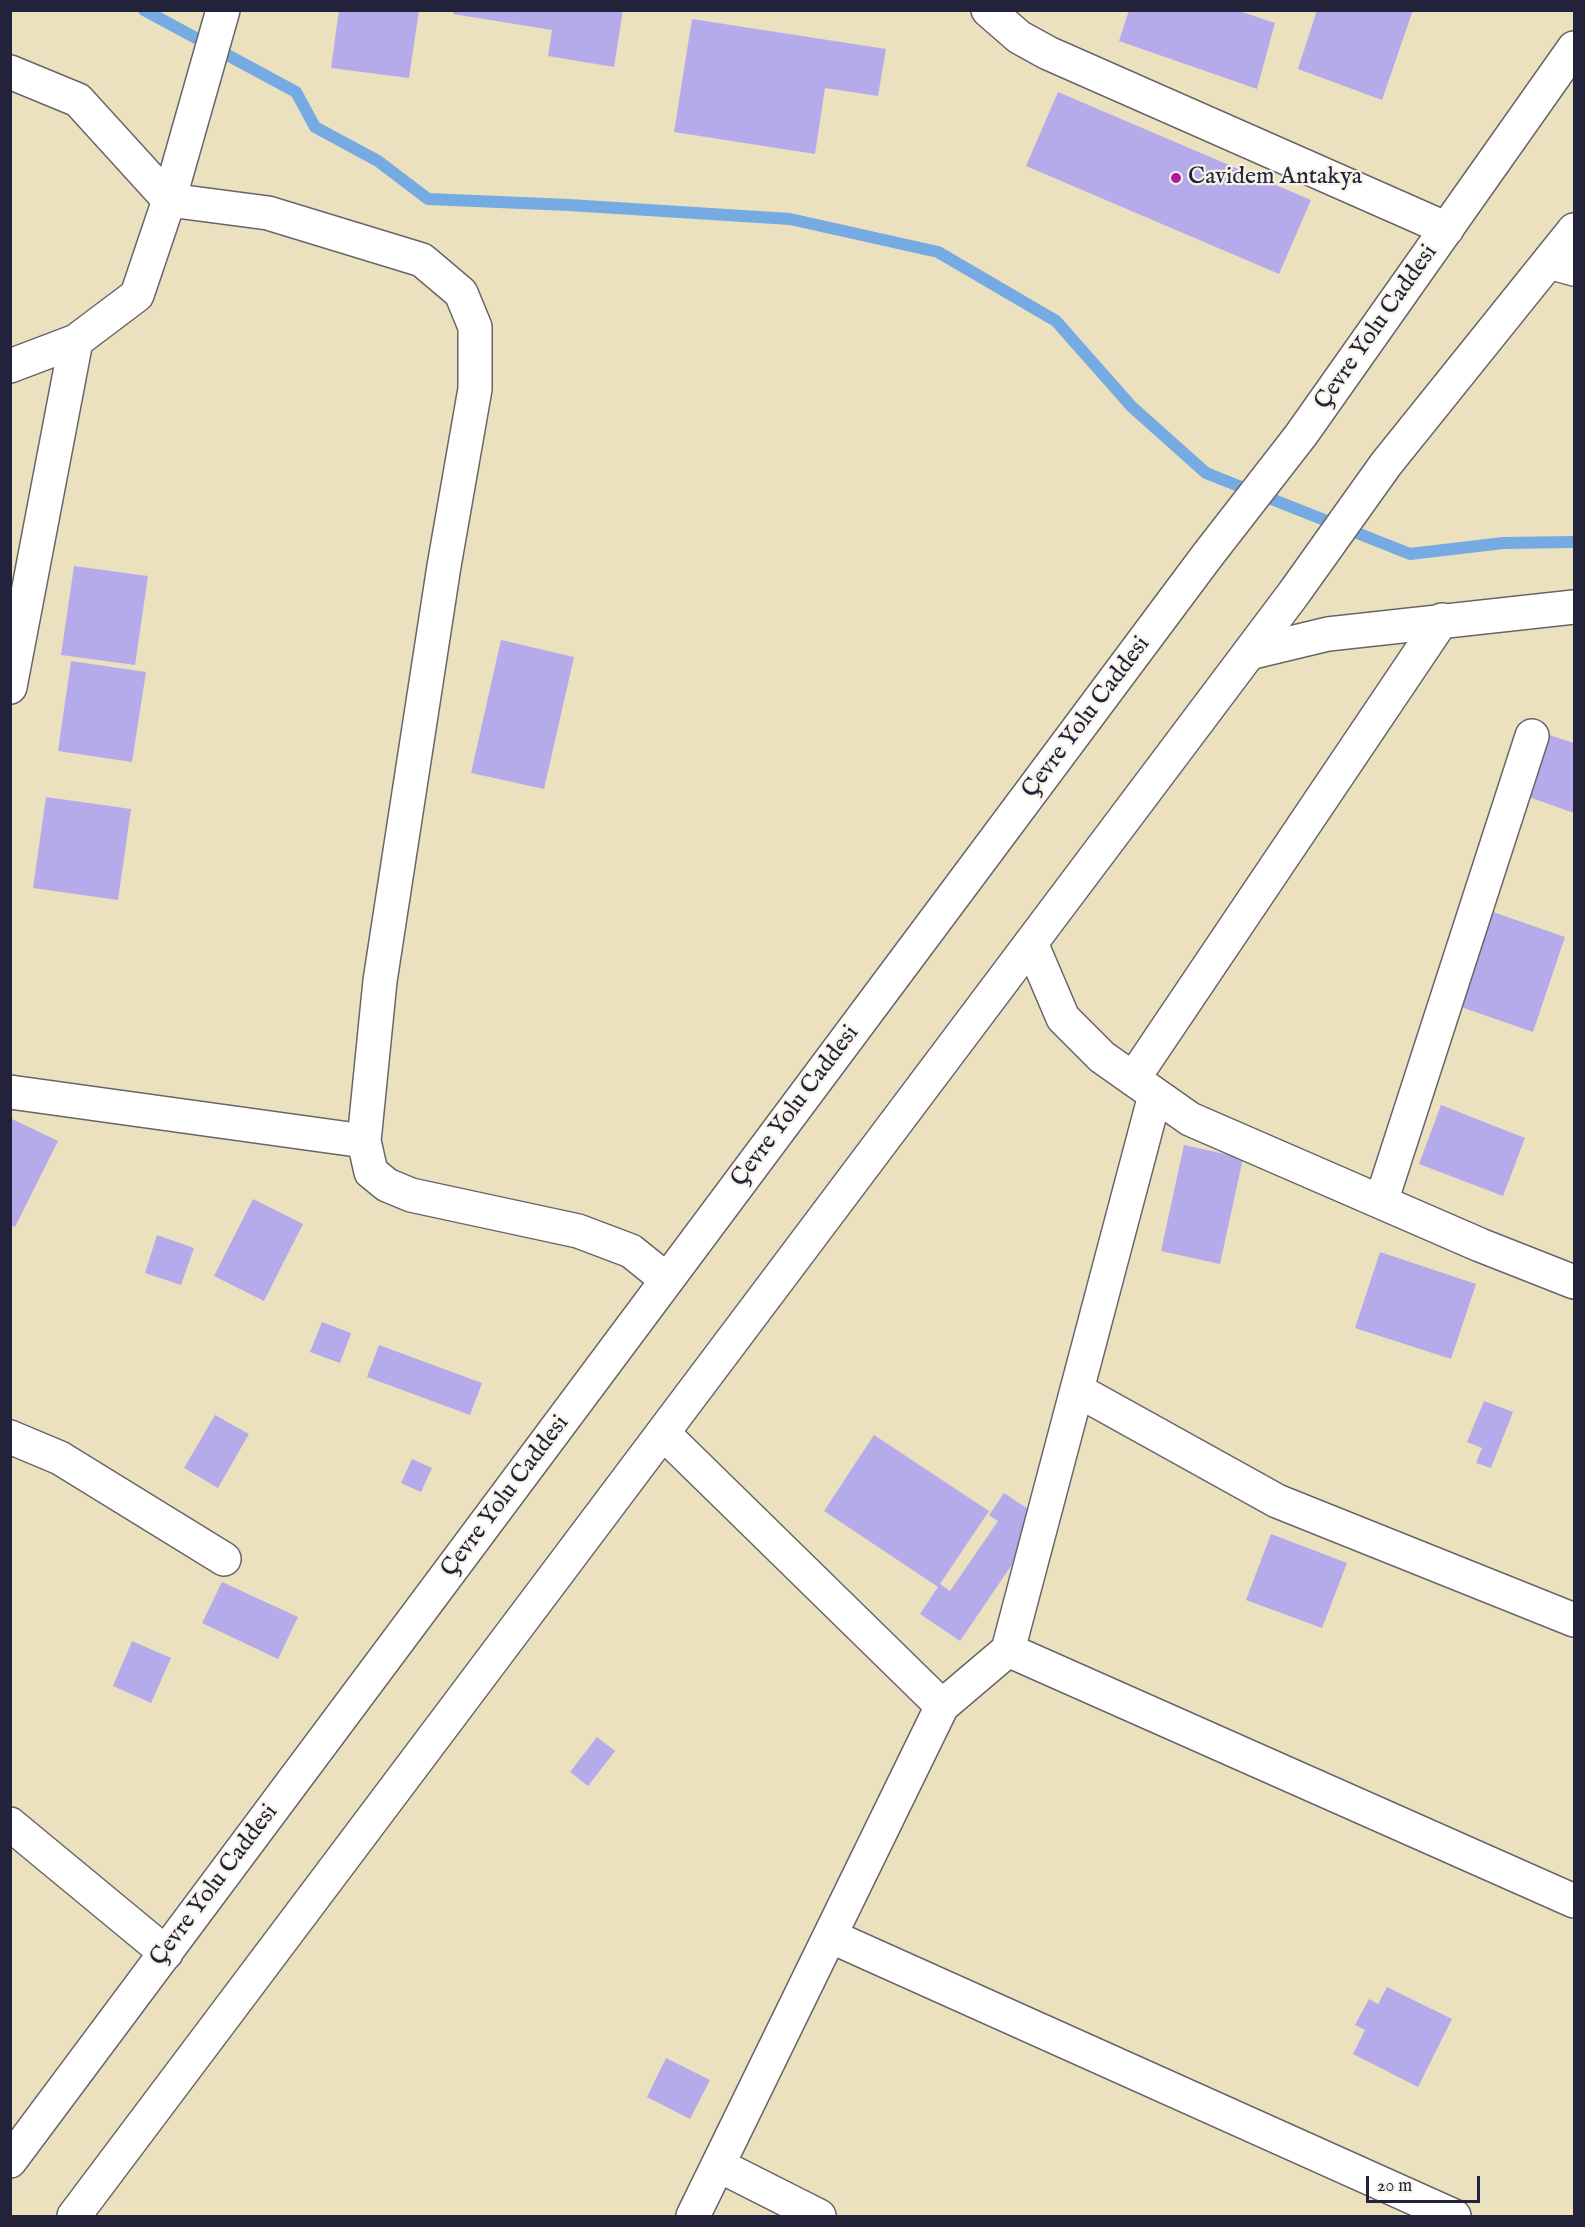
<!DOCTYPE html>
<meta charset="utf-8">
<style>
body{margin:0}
#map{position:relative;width:1585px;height:2227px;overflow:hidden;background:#ebe1bf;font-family:"IM FELL English",serif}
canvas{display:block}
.frame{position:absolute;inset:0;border:12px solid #22223b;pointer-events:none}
.scale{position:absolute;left:1366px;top:2176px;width:114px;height:27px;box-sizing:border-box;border:3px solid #22223b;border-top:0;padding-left:8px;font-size:18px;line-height:21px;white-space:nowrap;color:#22223b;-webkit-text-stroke:4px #f7f3e8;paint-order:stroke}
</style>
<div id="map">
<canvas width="1585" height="2227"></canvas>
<div class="frame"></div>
<div class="scale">20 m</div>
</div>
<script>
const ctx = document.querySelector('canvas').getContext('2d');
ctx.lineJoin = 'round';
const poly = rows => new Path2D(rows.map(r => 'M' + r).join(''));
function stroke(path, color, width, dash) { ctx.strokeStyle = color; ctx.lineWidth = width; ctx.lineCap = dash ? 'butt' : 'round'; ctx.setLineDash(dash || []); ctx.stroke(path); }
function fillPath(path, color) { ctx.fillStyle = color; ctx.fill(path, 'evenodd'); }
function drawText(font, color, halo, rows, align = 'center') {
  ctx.font = font + ' "IM FELL English",serif'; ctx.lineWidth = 4.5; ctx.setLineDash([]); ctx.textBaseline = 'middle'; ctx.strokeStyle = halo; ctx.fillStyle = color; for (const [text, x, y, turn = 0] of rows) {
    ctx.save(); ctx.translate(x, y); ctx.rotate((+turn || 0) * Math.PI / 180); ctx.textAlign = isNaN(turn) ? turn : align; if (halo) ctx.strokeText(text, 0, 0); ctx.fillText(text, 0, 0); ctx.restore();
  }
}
stroke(poly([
 [144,10,296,92,315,127,378,161,428,199,569,205,790,219,938,252,1056,321,1132,407,1206,473,1410,554,1503,543,1574,542]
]), '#76aae3', 12);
fillPath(poly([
 [339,10,419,10,409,78,331,68],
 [454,10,623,10,614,67,548,56,552,30,453,14],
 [1129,10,1236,10,1275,23,1257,89,1119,41],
 [1317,10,1413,10,1382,100,1298,69],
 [692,19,886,49,878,96,825,88,815,154,674,132],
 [1058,92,1311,200,1279,274,1026,166],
 [74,566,148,576,135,665,61,655],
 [501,640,574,657,544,789,471,773],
 [71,661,146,672,132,762,58,751],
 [1549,735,1574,743,1574,813,1529,797],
 [46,797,131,809,118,900,33,888],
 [1493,912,1565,937,1533,1032,1461,1007],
 [1441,1105,1525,1138,1503,1196,1419,1164],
 [10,1118,58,1141,15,1227,10,1225],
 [1184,1145,1243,1158,1220,1264,1161,1251],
 [253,1199,303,1224,264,1301,214,1276],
 [157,1235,194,1248,181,1285,145,1273],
 [1380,1252,1476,1284,1451,1359,1355,1328],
 [322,1322,351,1333,340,1363,310,1352],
 [379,1345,482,1383,470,1415,367,1377],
 [1484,1401,1513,1412,1491,1468,1476,1463,1482,1448,1467,1442],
 [215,1415,249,1434,218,1488,184,1468],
 [874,1435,989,1511,940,1584,950,1591,998,1521,989,1515,1004,1493,1043,1519,960,1641,920,1614,938,1587,824,1511],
 [412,1459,432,1468,421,1492,401,1483],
 [1271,1534,1347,1563,1322,1628,1246,1600],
 [222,1582,298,1617,278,1659,202,1623],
 [132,1641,171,1658,151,1703,113,1686],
 [597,1737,615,1751,588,1786,570,1772],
 [1387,1987,1452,2019,1418,2087,1353,2054,1365,2030,1355,2025,1369,1999,1378,2004],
 [666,2058,710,2080,690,2119,647,2097]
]), '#b5abeb');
const minor = poly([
 [988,10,1019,37,1048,53,1447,229],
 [10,72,78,100,169,200,268,213,422,260,461,293,475,327,475,389,444,566,380,981,364,1141,371,1172,387,1185,411,1195,578,1231,631,1251,667,1280],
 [1549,262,1574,269],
 [10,366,76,341,137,295,169,200,223,10],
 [1249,653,1328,634,1574,607],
 [10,687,76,341],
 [1031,943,1063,1018,1102,1057,1190,1119,1480,1245,1574,1282],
 [1133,1079,1442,620],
 [10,1092,364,1141],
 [1381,1202,1532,736],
 [1077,1390,1277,1501,1574,1620],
 [663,1433,942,1706,693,2216],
 [10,1437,60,1458,224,1559],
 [1008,1650,1574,1901],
 [942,1706,1008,1650,1155,1095],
 [10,1824,166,1953],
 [830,1936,1454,2216],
 [718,2165,819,2216]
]);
const highway = poly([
 [10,2161,1207,556,1301,435,1574,48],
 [74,2216,1294,593,1386,464,1574,230]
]);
stroke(minor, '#686569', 36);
stroke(highway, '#686569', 36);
stroke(minor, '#fff', 33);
stroke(highway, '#fff', 33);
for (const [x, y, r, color] of [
 [1176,178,6,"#b5179e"]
]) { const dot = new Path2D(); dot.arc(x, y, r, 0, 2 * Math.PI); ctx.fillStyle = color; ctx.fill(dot); stroke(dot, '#f7f3e8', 2); }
drawText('24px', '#22223b', '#f7f3e8', [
 ["Cavidem Antakya",1188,178]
], 'left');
drawText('24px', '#22223b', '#f7f3e8', [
 ["Çevre Yolu Caddesi",1377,328,-55],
 ["Çevre Yolu Caddesi",1087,718,-53],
 ["Çevre Yolu Caddesi",796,1107,-53],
 ["Çevre Yolu Caddesi",506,1497,-53],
 ["Çevre Yolu Caddesi",215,1886,-53]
]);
</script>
